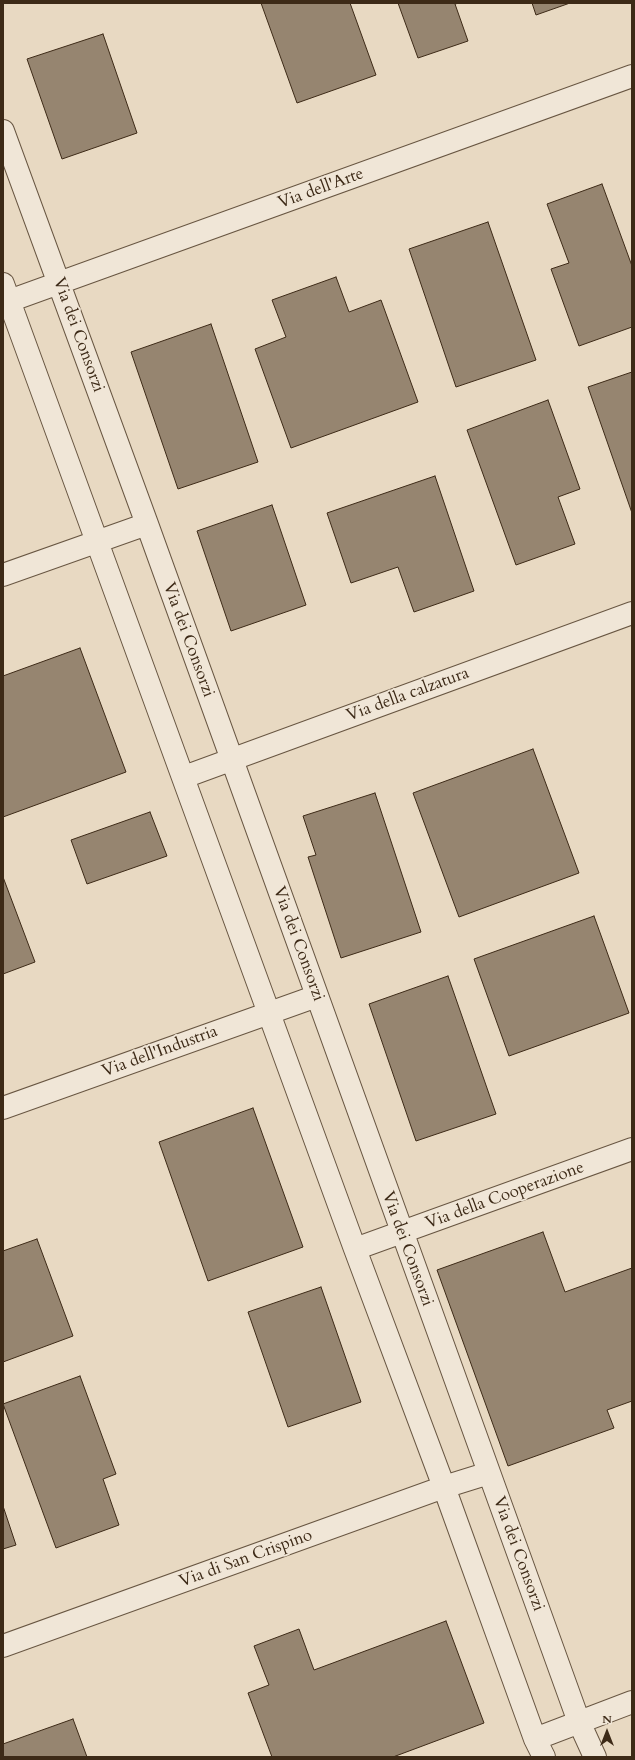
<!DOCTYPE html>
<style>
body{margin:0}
#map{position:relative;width:635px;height:1760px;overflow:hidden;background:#e8d9c2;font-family:Cardo,serif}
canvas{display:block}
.frame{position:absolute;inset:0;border:4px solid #3d2a17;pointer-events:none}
.north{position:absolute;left:587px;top:1712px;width:40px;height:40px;-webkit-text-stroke:3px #f0e6d7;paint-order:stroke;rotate:0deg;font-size:11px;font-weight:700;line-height:16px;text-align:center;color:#3d2a17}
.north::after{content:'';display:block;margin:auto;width:14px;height:18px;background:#3d2a17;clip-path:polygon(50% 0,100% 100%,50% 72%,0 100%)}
</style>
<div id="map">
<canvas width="635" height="1760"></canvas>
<div class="frame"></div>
<div class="north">N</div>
</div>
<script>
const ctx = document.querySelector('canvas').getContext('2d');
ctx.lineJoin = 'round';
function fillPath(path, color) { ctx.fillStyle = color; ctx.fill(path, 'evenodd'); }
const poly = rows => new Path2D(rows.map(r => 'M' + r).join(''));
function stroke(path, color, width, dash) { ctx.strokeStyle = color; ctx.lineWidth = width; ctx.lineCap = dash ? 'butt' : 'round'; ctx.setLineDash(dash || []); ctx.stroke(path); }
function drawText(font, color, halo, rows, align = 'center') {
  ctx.font = font + ' Cardo,serif'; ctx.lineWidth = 3.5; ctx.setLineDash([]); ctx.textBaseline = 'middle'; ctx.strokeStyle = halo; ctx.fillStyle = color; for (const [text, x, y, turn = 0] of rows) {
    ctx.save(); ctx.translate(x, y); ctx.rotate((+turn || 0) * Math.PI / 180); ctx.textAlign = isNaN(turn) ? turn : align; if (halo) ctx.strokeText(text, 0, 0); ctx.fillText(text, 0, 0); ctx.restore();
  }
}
const building = poly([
 [261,3,350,3,376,75,297,103,261,3],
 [398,3,459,3,455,4,468,41,418,58,398,3],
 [532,3,570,3,536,15,532,3],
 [103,34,137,133,62,159,27,59,103,34],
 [602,184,632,266,632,327,579,346,551,269,569,263,547,204,602,184],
 [488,222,536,360,456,387,409,249,488,222],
 [336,277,349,312,381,300,418,402,291,448,255,349,286,337,272,300,336,277],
 [211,324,258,462,178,489,131,352,211,324],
 [632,372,632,513,588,387,632,372],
 [548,400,580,489,558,497,575,544,516,565,467,430,548,400],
 [435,476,474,591,414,612,398,567,351,583,327,513,435,476],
 [272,505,306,605,231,631,197,531,272,505],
 [80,648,126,772,3,817,3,676,80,648],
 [533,749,579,873,459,917,413,793,533,749],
 [375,793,421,932,341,958,308,857,316,855,303,816,375,793],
 [150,812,167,856,87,884,71,840,150,812],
 [3,877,35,962,3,974,3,877],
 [594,916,629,1013,509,1056,474,959,594,916],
 [448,976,496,1114,416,1141,369,1004,448,976],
 [253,1108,303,1247,208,1281,159,1142,253,1108],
 [543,1232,565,1292,632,1268,632,1401,607,1410,614,1428,508,1466,437,1270,543,1232],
 [37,1239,73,1336,3,1362,3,1251,37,1239],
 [321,1287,361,1402,288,1427,248,1312,321,1287],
 [80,1376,116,1474,103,1479,119,1525,56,1548,3,1404,80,1376],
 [3,1506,16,1545,3,1549,3,1506],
 [446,1621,484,1723,393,1757,272,1757,248,1693,269,1685,254,1646,299,1629,314,1670,446,1621],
 [73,1719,87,1757,3,1757,3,1744,73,1719]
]);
fillPath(building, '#968570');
stroke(building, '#3d2a17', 1);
const street = poly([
 [3,131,147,524,579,1722,595,1757],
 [3,284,355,1249,444,1487,535,1739,544,1757],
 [9,301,632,76],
 [3,575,147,524],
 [184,777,632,613],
 [3,1108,317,996],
 [355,1249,632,1149],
 [3,1646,444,1487,489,1473],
 [535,1739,632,1702]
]);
stroke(street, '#685642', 24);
stroke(street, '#f0e6d7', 22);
drawText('17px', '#3d2a17', '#f0e6d7', [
 ["Via dell'Arte",321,189,-20],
 ["Via dei Consorzi",78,335,70],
 ["Via dei Consorzi",188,640,70],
 ["Via della calzatura",408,695,-20],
 ["Via dei Consorzi",298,944,70],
 ["Via dell'Industria",160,1052,-20],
 ["Via della Cooperazione",505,1196,-20],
 ["Via dei Consorzi",407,1249,70],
 ["Via dei Consorzi",518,1554,70],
 ["Via di San Crispino",246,1559,-20]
]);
</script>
